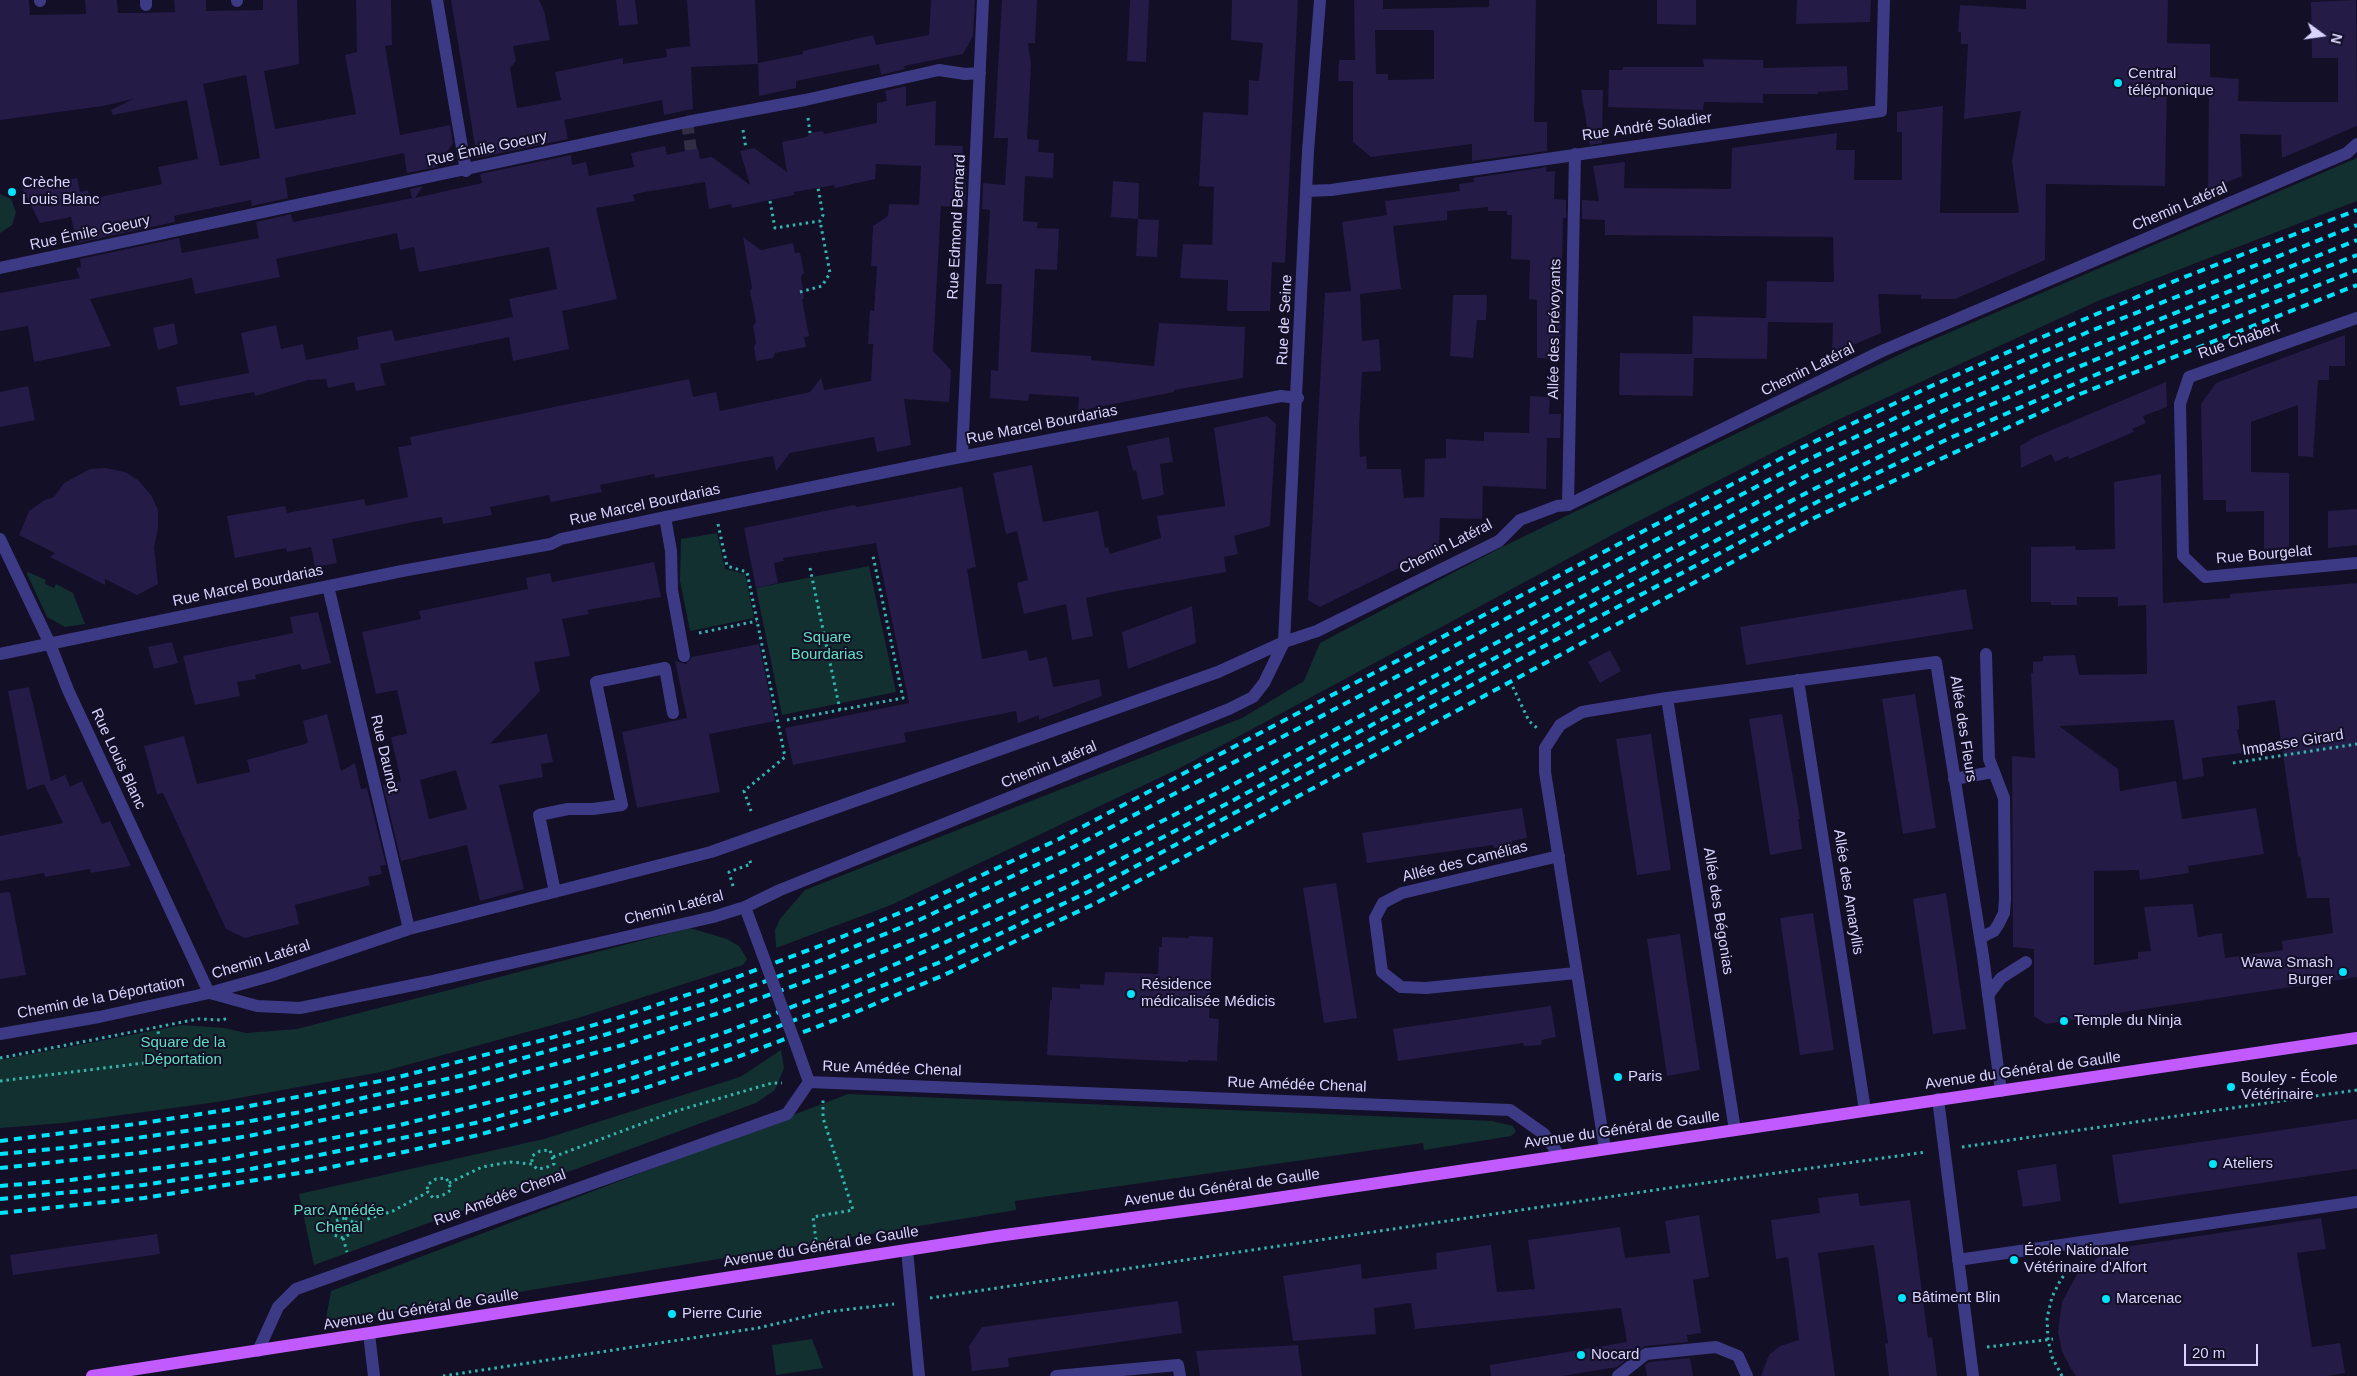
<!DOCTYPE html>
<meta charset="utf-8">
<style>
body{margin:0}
#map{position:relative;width:2357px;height:1376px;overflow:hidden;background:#130f26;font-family:Arial,sans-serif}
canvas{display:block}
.north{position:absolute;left:2297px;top:10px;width:50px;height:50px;-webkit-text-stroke:4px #130f26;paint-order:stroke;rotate:104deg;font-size:14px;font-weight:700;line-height:20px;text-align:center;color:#d9d4ff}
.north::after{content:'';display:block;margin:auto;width:18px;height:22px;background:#d9d4ff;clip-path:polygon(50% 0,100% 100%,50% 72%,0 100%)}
.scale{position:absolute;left:2184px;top:1344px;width:74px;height:22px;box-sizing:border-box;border:2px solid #d9d4ff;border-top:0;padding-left:6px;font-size:15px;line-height:18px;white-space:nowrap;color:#d9d4ff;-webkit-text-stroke:4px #130f26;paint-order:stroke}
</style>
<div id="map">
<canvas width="2357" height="1376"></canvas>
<div class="north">N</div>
<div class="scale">20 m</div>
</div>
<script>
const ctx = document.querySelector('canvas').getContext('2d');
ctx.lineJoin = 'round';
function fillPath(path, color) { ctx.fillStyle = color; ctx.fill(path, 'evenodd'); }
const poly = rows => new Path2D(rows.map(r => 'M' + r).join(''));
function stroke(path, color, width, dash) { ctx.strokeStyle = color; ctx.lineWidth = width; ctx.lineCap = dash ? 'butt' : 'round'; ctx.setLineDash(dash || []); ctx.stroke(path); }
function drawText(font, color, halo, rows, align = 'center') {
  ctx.font = font + ' Arial,sans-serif'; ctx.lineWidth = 4; ctx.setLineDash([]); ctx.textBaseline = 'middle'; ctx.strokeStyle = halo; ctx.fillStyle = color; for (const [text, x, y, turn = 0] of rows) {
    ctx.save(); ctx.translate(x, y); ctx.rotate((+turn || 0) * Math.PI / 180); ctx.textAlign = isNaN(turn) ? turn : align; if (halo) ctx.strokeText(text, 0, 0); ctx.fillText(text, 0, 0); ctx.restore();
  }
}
fillPath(poly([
 [2357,158,2357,201,2100,300,1833,422,1625,528,1178,769,891,905,776,948,775,930,780,919,805,890,1242,718,1304,681,1320,643,1498,549,1913,348],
 [0,194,11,199,16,212,12,225,0,233],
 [717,533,725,569,745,574,754,618,690,631,680,581,681,539],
 [869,566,896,692,782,715,756,588],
 [28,572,46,580,45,584,54,588,56,584,73,593,85,624,65,627,47,617,27,574],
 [690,928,727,939,739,946,747,959,743,965,578,1018,381,1072,217,1102,63,1123,0,1128,0,1060,183,1025,224,1028,246,1033,297,1029],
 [781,1050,784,1068,775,1090,756,1103,314,1265,299,1194,544,1139,740,1077],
 [848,1094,1492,1121,1513,1126,1516,1132,1511,1136,1424,1150,1423,1143,1015,1201,1016,1210,325,1324,331,1291],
 [812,1339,823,1368,776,1375,772,1345]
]), '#12302f');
fillPath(poly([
 [0,0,29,0,30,15,86,14,85,0,117,0,118,13,146,13,175,12,174,0,206,0,206,11,263,10,263,0,297,0,299,64,264,71,275,129,356,114,345,55,357,52,356,0,391,0,392,45,385,46,400,135,450,125,453,143,437,167,407,173,404,153,285,178,288,198,252,206,251,200,174,216,175,222,77,243,71,217,40,223,22,188,77,178,80,192,88,190,90,199,162,184,158,167,198,159,187,100,113,115,111,110,133,99,103,106,0,120],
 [246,75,260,158,220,166,203,84],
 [451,0,539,0,544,11,550,40,513,46,516,61,510,68,517,108,561,100,555,72,623,58,623,64,667,57,666,49,690,46,687,0,755,0,758,64,691,67,693,109,664,115,662,100,564,120,568,139,477,158],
 [616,0,635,0,638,24,619,26],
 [931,0,975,0,973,36,963,54,904,66,905,69,881,75,879,64,796,81,796,88,759,96,758,63,803,54,803,51,873,35,876,45,929,35],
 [1002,0,1037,0,1035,43,1028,43,1031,65,1027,139,1039,140,1038,152,1054,153,1053,178,1025,176,1023,221,1038,222,1037,228,1059,229,1057,270,1035,269,1031,352,1091,356,1091,360,1154,366,1159,323,1245,327,1243,378,1174,390,1174,392,1078,411,1079,397,1029,394,1028,401,990,398,991,370,998,371,1002,284,986,284,990,210,982,209,983,183,1005,185,1008,138,994,138],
 [1130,0,1149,0,1146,62,1127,61],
 [1232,0,1298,0,1285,263,1272,262,1270,311,1227,311,1228,280,1180,278,1183,244,1212,245,1214,187,1199,186,1203,112,1248,115,1249,80,1259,81,1263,43,1231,40],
 [1354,0,1383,0,1383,9,1489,7,1489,0,1536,0,1534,122,1547,122,1547,151,1472,161,1472,144,1371,157,1353,142,1353,81,1338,81,1339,60,1355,60],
 [1375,30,1434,30,1434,79,1388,80,1388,74,1376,74],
 [1657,0,1696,0,1696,25,1657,24],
 [1797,0,1871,0,1870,22,1796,24],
 [2026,0,2168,0,2167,43,2210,44,2210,77,2239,79,2238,101,2286,102,2338,102,2338,58,2312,58,2311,2,2356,0,2357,126,2282,158,2281,135,2240,134,2242,176,2208,190,2209,86,2167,86,2165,186,2046,184,2045,260,1955,299,1921,299,1921,295,1878,294,1881,333,1832,354,1833,323,1768,322,1767,359,1694,358,1693,396,1619,395,1620,353,1692,354,1693,316,1766,318,1767,281,1834,282,1833,237,1605,235,1605,220,1582,219,1582,200,1599,201,1593,166,1625,162,1624,188,1731,189,1732,148,1837,133,1836,150,1855,150,1854,180,1902,180,1902,132,1897,132,1897,112,1943,106,1940,213,2019,213,2012,161,2021,111,1964,119,1968,44,1961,44,1961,32,1958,32,1960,5,2026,9],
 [1703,59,1763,60,1763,68,1847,66,1848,90,1818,92,1818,94,1763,94,1763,103,1704,102,1703,110,1608,107,1609,70,1623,70,1623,67,1704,67],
 [906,86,906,106,936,101,935,145,963,146,961,181,966,182,965,208,941,206,933,351,951,370,949,402,904,399,911,445,877,452,874,437,790,453,776,471,773,456,655,478,654,474,600,485,602,492,551,502,549,495,490,507,492,515,443,524,442,517,413,522,332,539,337,563,315,567,311,547,287,552,286,548,235,558,227,516,285,506,287,513,364,499,366,506,408,497,398,447,412,445,410,437,689,379,693,397,716,392,720,411,810,392,821,378,824,390,871,381,873,344,868,344,870,310,874,311,877,266,871,266,873,226,888,216,889,204,919,205,921,166,876,164,875,179,835,188,834,185,794,192,794,195,732,208,731,204,709,209,705,182,639,193,633,195,635,201,596,208,617,299,562,311,569,349,513,361,509,337,380,364,385,385,356,391,354,382,328,388,326,379,308,380,255,396,254,392,180,406,176,387,249,373,241,333,276,325,281,349,303,344,306,360,359,349,357,337,392,330,395,341,513,317,509,299,557,289,549,247,419,272,414,247,400,250,397,233,276,259,280,277,195,294,192,278,90,299,111,346,34,362,28,326,0,331,0,293,80,278,76,268,81,267,80,259,179,238,182,253,259,238,256,222,291,214,293,222,412,198,410,189,423,186,415,198,482,183,480,174,571,155,572,165,586,162,589,176,634,167,631,153,665,146,667,155,698,148,700,159,712,157,750,185,740,151,754,148,787,172,782,142,807,137,810,133,823,131,824,134,877,123,877,103,887,101,885,91],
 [1581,90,1603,90,1602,143,1590,145],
 [1547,167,1546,172,1555,171,1554,199,1566,200,1566,218,1563,218,1560,359,1537,358,1537,300,1529,299,1530,260,1511,259,1512,215,1507,215,1507,211,1488,211,1488,207,1447,211,1447,220,1393,226,1401,289,1360,294,1362,341,1379,339,1381,371,1362,372,1359,428,1360,457,1366,456,1367,469,1401,469,1404,498,1424,497,1425,459,1446,458,1446,439,1484,441,1484,432,1529,433,1530,396,1550,397,1549,414,1561,414,1560,438,1547,438,1546,489,1483,486,1482,519,1440,518,1439,548,1320,607,1308,600,1325,293,1351,291,1342,222,1387,215,1385,201,1460,191,1459,184,1474,182,1473,178],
 [1113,181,1139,183,1138,219,1111,217],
 [1138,219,1159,220,1157,257,1136,256],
 [743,237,761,250,793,243,795,253,800,253,804,273,801,276,804,299,802,299,809,336,804,337,806,347,775,353,773,358,756,361,754,347,756,343,753,326,756,322,750,291,752,288],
 [1453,295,1487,295,1486,320,1477,320,1473,358,1450,356],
 [174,323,178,344,158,350,153,328],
 [2345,335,2345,366,2329,366,2329,380,2318,380,2313,457,2298,456,2298,405,2251,422,2251,472,2289,473,2289,547,2264,549,2264,511,2226,512,2226,500,2203,500,2201,404,2216,383],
 [2166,382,2167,407,2143,416,2146,423,2132,429,2134,432,2069,459,2068,456,2055,462,2051,454,2021,468,2020,446,2035,437],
 [28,386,35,420,0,427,0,392],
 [1267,416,1276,424,1270,526,1234,536,1238,554,1224,557,1226,572,1117,591,1086,598,1093,636,1072,640,1066,604,1024,614,1017,583,1028,580,1017,531,1006,534,993,473,1032,465,1043,522,1098,511,1105,548,1108,547,1110,554,1161,538,1157,516,1225,506,1214,428],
 [1169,437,1173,462,1160,464,1164,495,1142,500,1136,470,1133,471,1127,446],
 [106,468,125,472,138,480,151,495,158,510,158,529,154,547,158,584,137,595,105,579,105,585,50,557,55,553,19,535,29,511,45,500,54,497,64,483,90,469],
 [2161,474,2163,603,2230,598,2230,594,2357,583,2357,977,2046,1024,2034,1016,2034,949,2013,947,2012,756,2035,758,2031,673,2033,673,2033,662,2043,661,2043,656,2075,655,2079,675,2147,674,2146,605,2118,606,2118,597,2077,597,2077,605,2051,605,2051,602,2031,602,2031,547,2075,546,2076,550,2115,549,2114,482],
 [2275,700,2298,857,2300,856,2307,898,2329,898,2333,933,2282,941,2283,950,2225,958,2222,933,2198,937,2193,904,2144,907,2151,951,2138,952,2138,959,2094,965,2094,871,2139,870,2140,880,2189,873,2188,866,2264,854,2256,808,2182,819,2176,781,2120,791,2118,769,2059,726,2174,720,2183,780,2204,776,2202,758,2242,753,2237,730,2239,729,2239,721,2237,706],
 [962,487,976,567,967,569,982,659,1027,650,1029,661,1047,657,1053,687,1099,679,1102,696,1039,720,1039,715,1018,723,1016,711,904,733,906,742,793,765,785,728,909,703,876,543,783,558,784,561,774,563,778,583,756,588,744,528,854,505,857,507],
 [2357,509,2357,545,2328,548,2328,511],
 [654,562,661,597,587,610,589,614,562,619,570,656,534,662,540,691,490,744,547,734,553,762,541,764,543,777,499,785,524,889,480,901,467,845,401,861,383,785,401,781,391,737,407,734,397,690,376,694,362,632,421,619,419,611,528,589,526,578,550,573,552,582],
 [456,770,467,809,429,819,420,780],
 [1966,589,1973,629,1746,665,1740,627],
 [1192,606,1196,643,1128,669,1122,632],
 [318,612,331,663,302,670,300,664,255,675,256,679,237,682,240,696,195,705,183,656,293,633,290,617],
 [172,642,178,663,154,669,148,647],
 [759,644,775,721,709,734,720,792,637,808,622,732,687,718,675,661,686,664,692,657],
 [1610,650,1621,671,1600,683,1588,662],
 [29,687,51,781,65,775,70,787,82,781,102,824,110,821,131,866,91,873,90,869,45,877,44,873,0,881,0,836,63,823,44,784,27,790,8,691],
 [1915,694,1936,828,1903,834,1882,699],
 [327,714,341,771,355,763,361,789,367,788,386,865,380,866,382,874,368,877,370,885,295,905,299,924,245,938,226,929,163,793,157,794,144,746,184,736,197,784,250,772,247,760,308,743,303,721],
 [1782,714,1800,819,1798,819,1802,849,1770,855,1749,719],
 [1651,734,1671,870,1637,875,1616,739],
 [1522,808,1527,838,1512,841,1512,845,1494,848,1493,845,1367,863,1362,833],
 [1336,883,1357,1018,1324,1023,1303,888],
 [10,892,26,975,0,979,0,893],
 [1946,893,1966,1029,1933,1034,1913,899],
 [1813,913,1834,1050,1800,1055,1780,918],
 [1680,934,1700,1070,1667,1076,1647,939],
 [1189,936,1213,937,1209,1018,1219,1019,1217,1061,1188,1060,1188,1062,1047,1055,1050,1000,1052,1000,1052,987,1080,989,1080,984,1104,985,1105,972,1158,974,1159,947,1162,947,1162,937,1188,938],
 [1551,1006,1556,1037,1542,1040,1541,1045,1524,1046,1523,1043,1398,1061,1393,1029],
 [2357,1119,2357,1169,2119,1204,2112,1155],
 [2056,1164,2061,1201,2023,1207,2017,1170],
 [1858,1193,1860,1206,1910,1200,1928,1338,1932,1337,1937,1376,1889,1376,1885,1344,1888,1343,1874,1245,1818,1253,1835,1376,1761,1376,1769,1355,1780,1346,1799,1340,1788,1257,1776,1259,1771,1220,1820,1213,1818,1198],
 [1699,1215,1709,1277,1693,1280,1701,1333,1687,1335,1688,1342,1645,1346,1617,1367,1562,1376,1491,1376,1490,1365,1627,1342,1621,1308,1415,1329,1411,1303,1374,1308,1376,1334,1293,1341,1283,1276,1361,1264,1362,1279,1437,1269,1436,1253,1491,1245,1497,1292,1535,1289,1528,1240,1620,1227,1625,1258,1670,1253,1665,1221],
 [2321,1218,2326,1249,2297,1253,2312,1347,2340,1343,2345,1373,2328,1376,2076,1376,2070,1367,2062,1351,2058,1332,2062,1302,2077,1274,2101,1255,2124,1247],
 [157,1234,160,1254,13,1275,10,1255],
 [1178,1301,1182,1333,1008,1358,1009,1367,972,1371,969,1346,982,1327],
 [1298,1345,1302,1376,1200,1376,1196,1351],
 [1690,1358,1693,1376,1647,1376,1645,1365,1649,1362]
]), '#241b47');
stroke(poly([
 [687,122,691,150]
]), '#312d47', 12, [12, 6]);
stroke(poly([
 [808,118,810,133],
 [743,130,746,149],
 [770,201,775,228,820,221,823,215,818,188],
 [800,292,822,286,830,273,820,221],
 [718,524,727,566,747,572,785,757,744,791,751,811],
 [810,568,840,710],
 [699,633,757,621],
 [1510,681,1529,721,1537,728],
 [787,720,903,698,873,556],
 [2233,763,2357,744],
 [733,886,729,872,751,864,749,858],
 [0,1058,198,1019,222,1020,228,1018],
 [0,1081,160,1061,158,1028],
 [1962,1147,2357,1090],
 [553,1157,673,1112,772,1083,782,1083],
 [449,1183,482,1167,510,1162,532,1164,537,1169,545,1168,554,1164,550,1150,540,1151,532,1156,532,1164],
 [345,1218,355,1223,354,1232,343,1238,334,1235,332,1225,335,1221,345,1218],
 [355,1223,393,1211,428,1192,433,1198,443,1195,451,1190,449,1183,446,1178,436,1179,427,1185,428,1192],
 [343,1238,347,1252],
 [816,1240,813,1217,853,1210,823,1118,823,1099],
 [930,1298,1655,1190,1926,1152],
 [1987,1347,2053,1339],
 [443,1376,758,1328,826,1312,894,1304],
 [2062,1376,2052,1357,2048,1340,2047,1318,2052,1297,2060,1281,2073,1262]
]), '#2fb8b0', 3, [2.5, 4]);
stroke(poly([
 [40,0,40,1],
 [146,0,146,5],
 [237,0,237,1],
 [437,0,466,171],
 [1307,191,1331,190,1881,111,1884,0],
 [0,268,687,122,805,100,939,70,965,74,980,73],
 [2357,318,2189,377,2180,404,2183,556,2205,577,2357,563],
 [962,456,983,0],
 [1568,505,1575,154],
 [665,517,671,551,672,590,684,656],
 [0,539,50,644,68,690,209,993],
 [328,586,409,929],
 [0,654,402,571,551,544,561,539,665,517,945,460,1281,396,1298,398],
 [1798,680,1865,1110],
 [1667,698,1735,1130],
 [1954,779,1993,772],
 [1559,856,1402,893,1383,903,1375,918,1382,972,1401,987,1426,988,1576,973],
 [555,892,539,815,568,809,593,809,622,805,596,682,665,668,673,713],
 [745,907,762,953],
 [1980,938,1994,931,1998,925,2004,913,2005,899,2004,798,1989,759,1986,654],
 [210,993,257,1006,300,1008,428,982,713,917,745,907,780,890,1229,709,1253,697,1264,683,1284,642,1308,151,1320,0],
 [1988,995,2001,978,2026,962],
 [0,1034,99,1017,209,993,270,976,409,929,711,852,1218,672,1284,642,1317,631,1499,541,1520,520,1557,506,1568,505,1882,351,2347,153,2357,144],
 [797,1048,809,1082],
 [809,1082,1510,1110,1544,1134,1559,1155],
 [1938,1099,1973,1376],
 [1605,1149,1545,772,1545,748,1560,725,1582,712,1667,698,1936,662,1983,956,2001,1091],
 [907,1250,919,1376],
 [1958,1260,2357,1202],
 [369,1334,374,1376],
 [258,1351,278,1307,296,1289,787,1114,809,1082],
 [1056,1376,1178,1365,1180,1376],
 [1618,1376,1646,1354,1716,1347,1738,1356,1747,1376]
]), '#3d3a85', 12);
stroke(poly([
 [92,1376,997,1236,1236,1204,2357,1038]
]), '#c25bff', 12);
stroke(poly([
 [0,1141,136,1124,239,1108,391,1079,547,1039,614,1019,708,988,822,945,914,907,1059,839,1799,449,1927,388,2040,338,2177,280,2357,210],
 [0,1154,73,1147,228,1125,301,1112,464,1075,618,1031,713,1001,827,958,919,920,1066,851,1805,461,1933,400,2088,332,2357,225],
 [0,1168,139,1153,249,1136,467,1089,623,1045,716,1014,832,972,927,934,1074,866,1223,790,1808,475,1939,413,2056,361,2357,240],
 [0,1186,71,1180,225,1159,400,1125,566,1083,629,1064,723,1033,839,989,1012,913,1081,880,1230,802,1578,613,1814,489,1944,425,2162,331,2357,255],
 [0,1199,143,1185,251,1169,475,1123,633,1078,729,1045,845,1001,938,963,1088,892,1585,624,1819,501,1950,438,2146,353,2357,270],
 [0,1213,144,1198,312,1171,404,1152,478,1135,636,1091,732,1059,851,1014,944,975,1094,904,1243,826,1814,518,2080,394,2357,285]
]), '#00e5ff', 4, [8, 6]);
stroke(poly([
 [762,953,797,1048]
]), '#3d3a85', 12);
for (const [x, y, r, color] of [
 [2118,83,5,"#00e5ff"],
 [12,192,5,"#00e5ff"],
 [2343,972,5,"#00e5ff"],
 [1131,994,5,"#00e5ff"],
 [2064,1021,5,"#00e5ff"],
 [1618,1077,5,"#00e5ff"],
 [2231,1087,5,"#00e5ff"],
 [2213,1164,5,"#00e5ff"],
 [2014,1260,5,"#00e5ff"],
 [1902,1298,5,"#00e5ff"],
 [2106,1299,5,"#00e5ff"],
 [672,1314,5,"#00e5ff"],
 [1581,1355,5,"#00e5ff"]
]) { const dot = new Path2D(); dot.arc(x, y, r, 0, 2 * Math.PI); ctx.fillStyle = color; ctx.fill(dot); stroke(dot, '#130f26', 2); }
drawText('15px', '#d9d4ff', '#130f26', [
 ["Central",2128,74],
 ["téléphonique",2128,91],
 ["Crèche",22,183],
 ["Louis Blanc",22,200],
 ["Wawa Smash",2333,963,"right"],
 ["Burger",2333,980,"right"],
 ["Résidence",1141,985],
 ["médicalisée Médicis",1141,1002],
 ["Temple du Ninja",2074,1021],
 ["Paris",1628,1077],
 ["Bouley - École",2241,1078],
 ["Vétérinaire",2241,1095],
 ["Ateliers",2223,1164],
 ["École Nationale",2024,1251],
 ["Vétérinaire d'Alfort",2024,1268],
 ["Bâtiment Blin",1912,1298],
 ["Marcenac",2116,1299],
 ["Pierre Curie",682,1314],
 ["Nocard",1591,1355]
], 'left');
drawText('15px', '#d9d4ff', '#130f26', [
 ["Rue André Soladier",1647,127,-8],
 ["Rue Émile Goeury",487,149,-12],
 ["Chemin Latéral",2180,207,-23],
 ["Rue Edmond Bernard",957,227,-87],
 ["Rue Émile Goeury",90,233,-12],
 ["Rue de Seine",1285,320,-87],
 ["Allée des Prévoyants",1555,329,-89],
 ["Rue Chabert",2239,341,-19],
 ["Chemin Latéral",1808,370,-26],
 ["Rue Marcel Bourdarias",1042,425,-11],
 ["Rue Marcel Bourdarias",645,505,-12],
 ["Chemin Latéral",1446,547,-27],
 ["Rue Bourgelat",2264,555,-5],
 ["Rue Marcel Bourdarias",248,586,-12],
 ["Allée des Fleurs",1963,729,81],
 ["Impasse Girard",2293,743,-9],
 ["Rue Daunot",384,754,77],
 ["Rue Louis Blanc",118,759,65],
 ["Chemin Latéral",1049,765,-22],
 ["Allée des Camélias",1465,862,-14],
 ["Allée des Amaryllis",1848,892,81],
 ["Chemin Latéral",674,908,-14],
 ["Allée des Bégonias",1718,911,81],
 ["Chemin Latéral",261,960,-17],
 ["Chemin de la Déportation",101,998,-11],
 ["Rue Amédée Chenal",892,1069,2],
 ["Avenue du Général de Gaulle",2023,1071,-8],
 ["Rue Amédée Chenal",1297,1085,2],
 ["Avenue du Général de Gaulle",1622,1130,-8],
 ["Avenue du Général de Gaulle",1222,1188,-8],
 ["Rue Amédée Chenal",500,1198,-20],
 ["Avenue du Général de Gaulle",821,1247,-9],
 ["Avenue du Général de Gaulle",421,1310,-9]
]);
drawText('15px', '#5fe0c0', '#130f26', [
 ["Square",827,638],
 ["Bourdarias",827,655],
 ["Square de la",183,1043],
 ["Déportation",183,1060],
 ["Parc Amédée",339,1211],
 ["Chenal",339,1228]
]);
</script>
